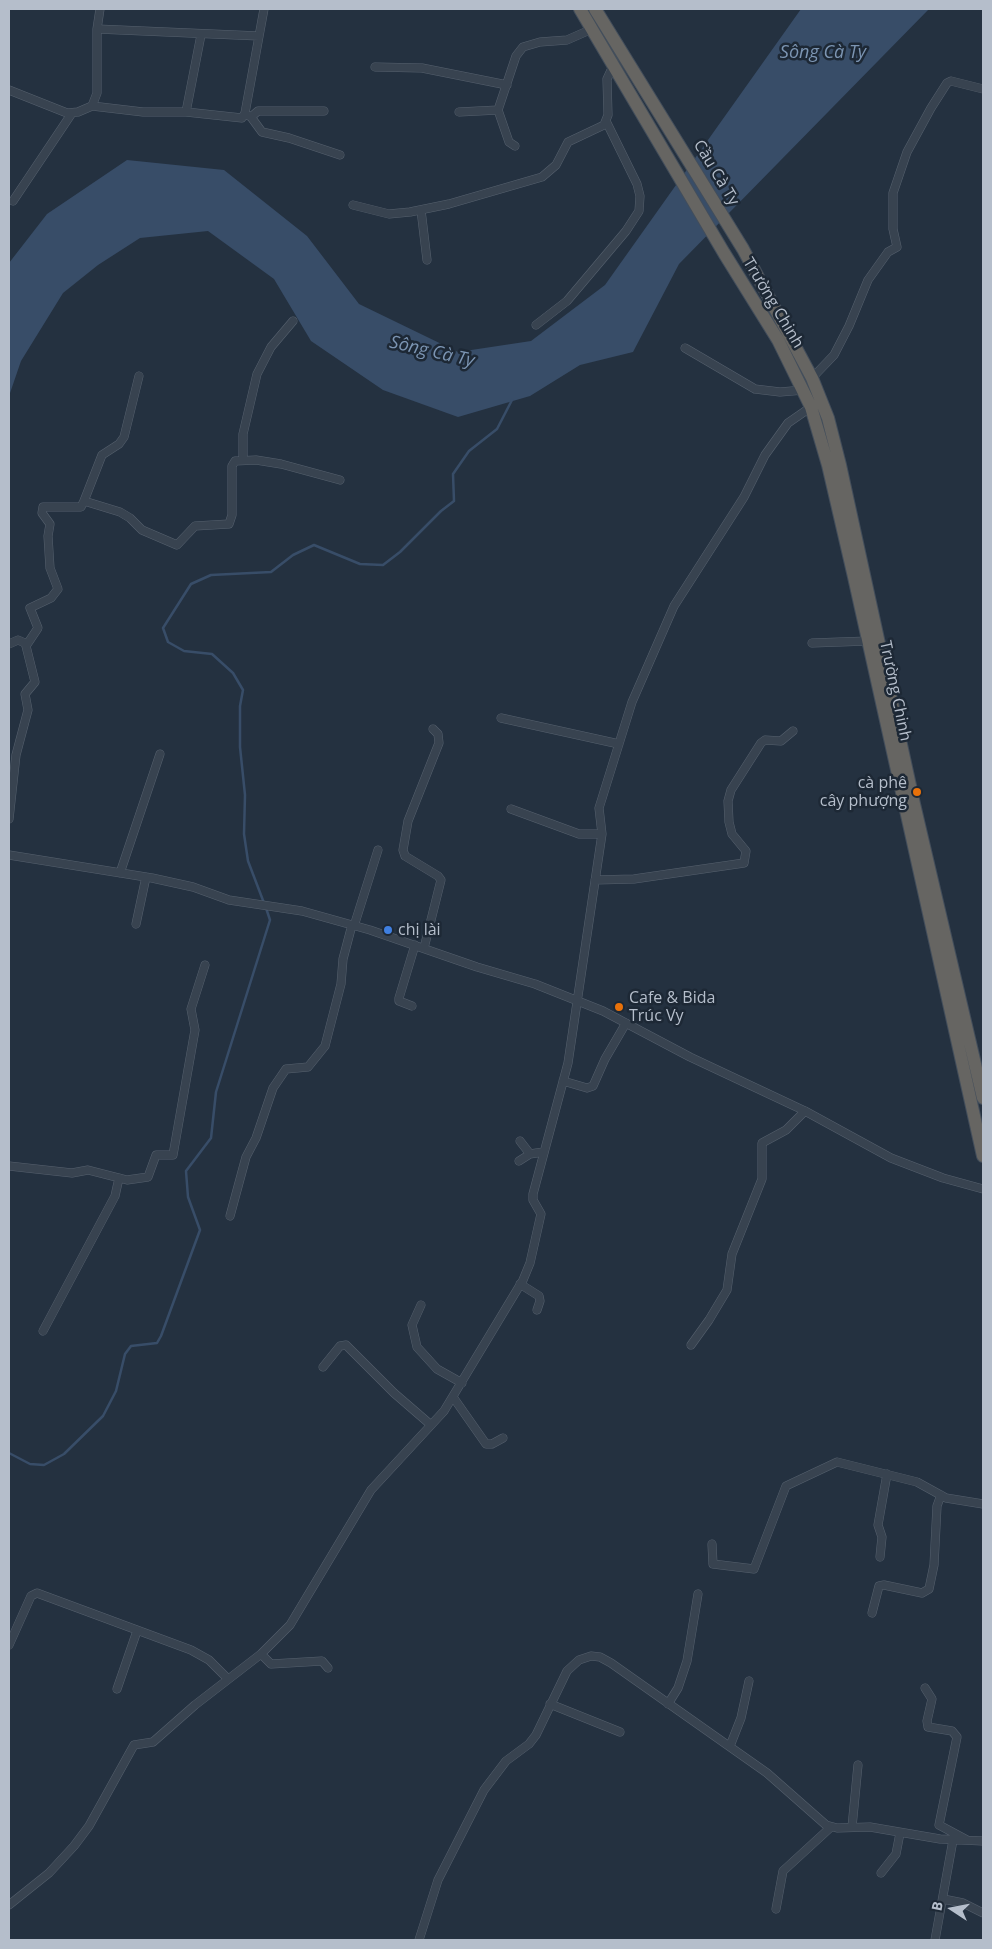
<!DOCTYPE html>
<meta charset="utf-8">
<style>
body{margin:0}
#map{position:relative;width:992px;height:1949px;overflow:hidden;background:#243140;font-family:"Open Sans",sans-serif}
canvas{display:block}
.frame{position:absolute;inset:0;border:10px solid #b5becb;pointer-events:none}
.north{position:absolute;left:927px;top:1884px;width:50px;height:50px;-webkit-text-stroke:4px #1d2835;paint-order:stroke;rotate:281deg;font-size:14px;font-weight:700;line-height:20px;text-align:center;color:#b5becb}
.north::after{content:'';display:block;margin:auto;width:18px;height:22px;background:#b5becb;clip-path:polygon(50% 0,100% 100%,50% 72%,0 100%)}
</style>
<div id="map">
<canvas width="992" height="1949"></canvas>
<div class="frame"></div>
<div class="north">B</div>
</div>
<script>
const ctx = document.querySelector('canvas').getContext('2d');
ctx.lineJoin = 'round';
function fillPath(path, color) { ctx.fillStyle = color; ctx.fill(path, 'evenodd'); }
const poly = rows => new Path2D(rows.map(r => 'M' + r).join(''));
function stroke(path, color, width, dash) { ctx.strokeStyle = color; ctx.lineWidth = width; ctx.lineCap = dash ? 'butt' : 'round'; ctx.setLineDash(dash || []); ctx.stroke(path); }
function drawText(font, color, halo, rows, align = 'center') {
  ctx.font = font + ' "Open Sans",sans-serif'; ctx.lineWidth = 5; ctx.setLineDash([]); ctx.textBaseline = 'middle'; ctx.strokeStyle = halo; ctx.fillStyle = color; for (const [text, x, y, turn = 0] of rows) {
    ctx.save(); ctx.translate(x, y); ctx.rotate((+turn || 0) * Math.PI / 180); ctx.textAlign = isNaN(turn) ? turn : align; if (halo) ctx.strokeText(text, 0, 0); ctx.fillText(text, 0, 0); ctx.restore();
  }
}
fillPath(poly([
 [801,9,929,9,679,264,633,352,580,365,530,396,458,417,383,390,311,341,274,279,208,231,140,238,98,265,63,293,21,361,9,396,9,263,47,214,127,160,224,170,307,236,359,304,458,352,531,341,605,285]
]), '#384d68');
stroke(poly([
 [264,903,248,861,244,834,245,795,240,747,240,706,243,690,233,673,212,654,184,651,168,642,163,628,191,584,211,575,271,572,293,555,314,545,360,564,383,565,400,552,441,511,454,501,453,474,469,451,497,429,512,400],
 [9,1453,30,1464,44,1465,64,1454,103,1416,116,1391,125,1354,131,1346,157,1343,161,1336,200,1230,188,1197,186,1171,211,1138,216,1092,270,920,266,908]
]), '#384d68', 2.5);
const minor = poly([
 [97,29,259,36],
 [375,67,422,68,507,85],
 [9,90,67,113,78,112,92,106,143,112,186,112,242,118,245,113,264,9],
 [92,106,97,93,97,29,100,9],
 [498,110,509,142,515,146],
 [186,112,201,35],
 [459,112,498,110,516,56,523,47,540,42,567,40,592,29],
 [245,114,251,117,262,132,289,138,340,155],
 [251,117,258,111,324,111],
 [13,201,72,113],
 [353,205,389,214,410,212,449,204,542,177,556,165,568,142,604,125,608,115,607,79,614,64],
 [421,210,427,260],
 [536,325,567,301,626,231,639,211,640,196,637,184,606,121],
 [685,348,755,389,780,392,804,390],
 [812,378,834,355,849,326,868,280,888,252,897,247,893,229,893,193,907,152,931,108,947,83,951,81,983,89],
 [243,460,243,434,257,374,271,347,293,321],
 [84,501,102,455,119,444,124,437,139,376],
 [812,643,868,641],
 [9,644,18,640,27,644],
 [501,718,619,744],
 [511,809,579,834,602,834],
 [9,819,16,755,28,710,25,694,35,682,26,646,38,628,30,608,51,598,58,589,50,568,48,536,50,524,42,513,43,507,81,507,84,501,120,512,130,518,142,530,177,545,195,526,229,524,232,515,232,466,235,461,256,460,281,464,340,480],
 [9,855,152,878,193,887,229,900,302,911,370,930,477,967,535,984,603,1011,690,1057,805,1111,891,1158,943,1178,983,1189],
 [120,873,160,754],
 [595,880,634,879,744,863,746,851,732,834,729,822,728,801,731,790,761,743,765,740,781,741,793,731],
 [136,924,146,877],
 [354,926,378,850],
 [424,948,441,880,438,876,405,856,403,850,408,821,439,743,438,734,433,729],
 [412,1006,399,1001,399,998,415,945],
 [563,1081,587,1088,593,1086,605,1059,626,1023],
 [520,1141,530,1154],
 [519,1161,530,1154,543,1152],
 [9,1166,72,1173,88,1170,127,1180,148,1177,156,1155,173,1155,195,1030,191,1009,205,965],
 [230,1216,246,1157,256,1138,273,1088,286,1069,308,1067,325,1046,341,984,343,959,352,925],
 [520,1284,539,1296,540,1301,537,1310],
 [421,1305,412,1325,417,1347,437,1369,462,1383],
 [43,1331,115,1196,119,1178],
 [691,1345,709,1320,727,1290,732,1254,762,1179,762,1143,786,1130,805,1111],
 [323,1367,340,1346,346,1345,394,1393,431,1425],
 [453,1397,486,1444,492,1444,503,1438],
 [712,1544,713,1564,754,1569,786,1486,837,1462,917,1482,946,1498,983,1504],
 [880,1557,882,1537,878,1525,887,1474],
 [872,1613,879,1586,884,1585,922,1593,929,1589,934,1565,937,1506,941,1495],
 [9,1645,31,1596,37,1593,191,1650,209,1660,228,1679],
 [261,1654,271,1664,322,1661,328,1668],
 [925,1688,932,1699,927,1721,928,1727,952,1731,957,1737,939,1825,967,1840],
 [117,1689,137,1631],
 [550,1704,620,1732],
 [668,1704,678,1688,687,1661,698,1594],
 [730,1746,741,1718,749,1681],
 [852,1827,858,1765],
 [881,1873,896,1854,900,1833],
 [943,1899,963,1903,983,1913],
 [9,1905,49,1873,74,1846,89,1826,134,1745,153,1742,195,1705,261,1654,290,1625,371,1490,444,1411,523,1280,530,1263,541,1214,533,1200,533,1194,568,1063,602,834,599,808,632,702,674,606,744,497,765,455,788,423,811,407],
 [776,1909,783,1871,831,1827],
 [419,1940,438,1880,484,1790,506,1761,529,1744,536,1735,567,1671,579,1660,591,1656,600,1657,611,1663,767,1773,826,1825,837,1828,870,1827,940,1839,983,1841],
 [935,1940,953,1840]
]);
const trunk = poly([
 [580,9,724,253,778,340,811,407,828,465,854,577,983,1156],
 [595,9,743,249,812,378,828,418,840,465,914,804,983,1098]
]);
stroke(minor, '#56616e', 9);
stroke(trunk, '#434e5b', 14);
stroke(minor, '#384350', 8);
stroke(trunk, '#666562', 12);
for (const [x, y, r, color] of [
 [917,792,5,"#e8710a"],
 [388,930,5,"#3f7fe0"],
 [619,1007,5,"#e8710a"]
]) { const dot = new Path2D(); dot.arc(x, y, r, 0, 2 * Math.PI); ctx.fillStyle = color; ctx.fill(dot); stroke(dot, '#1d2835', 2); }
drawText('16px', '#b5becb', '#1d2835', [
 ["Cầu Cà Ty",716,173,59],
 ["Trường Chinh",773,303,59],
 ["Trường Chinh",895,691,78]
]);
drawText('16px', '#b5becb', '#1d2835', [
 ["cà phê",907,783,"right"],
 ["cây phượng",907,801,"right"],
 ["chị lài",398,930],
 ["Cafe & Bida",629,998],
 ["Trúc Vy",629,1016]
], 'left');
drawText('italic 18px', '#7c95b3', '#1d2835', [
 ["Sông Cà Ty",823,53],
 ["Sông Cà Ty",432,352,13]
]);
</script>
